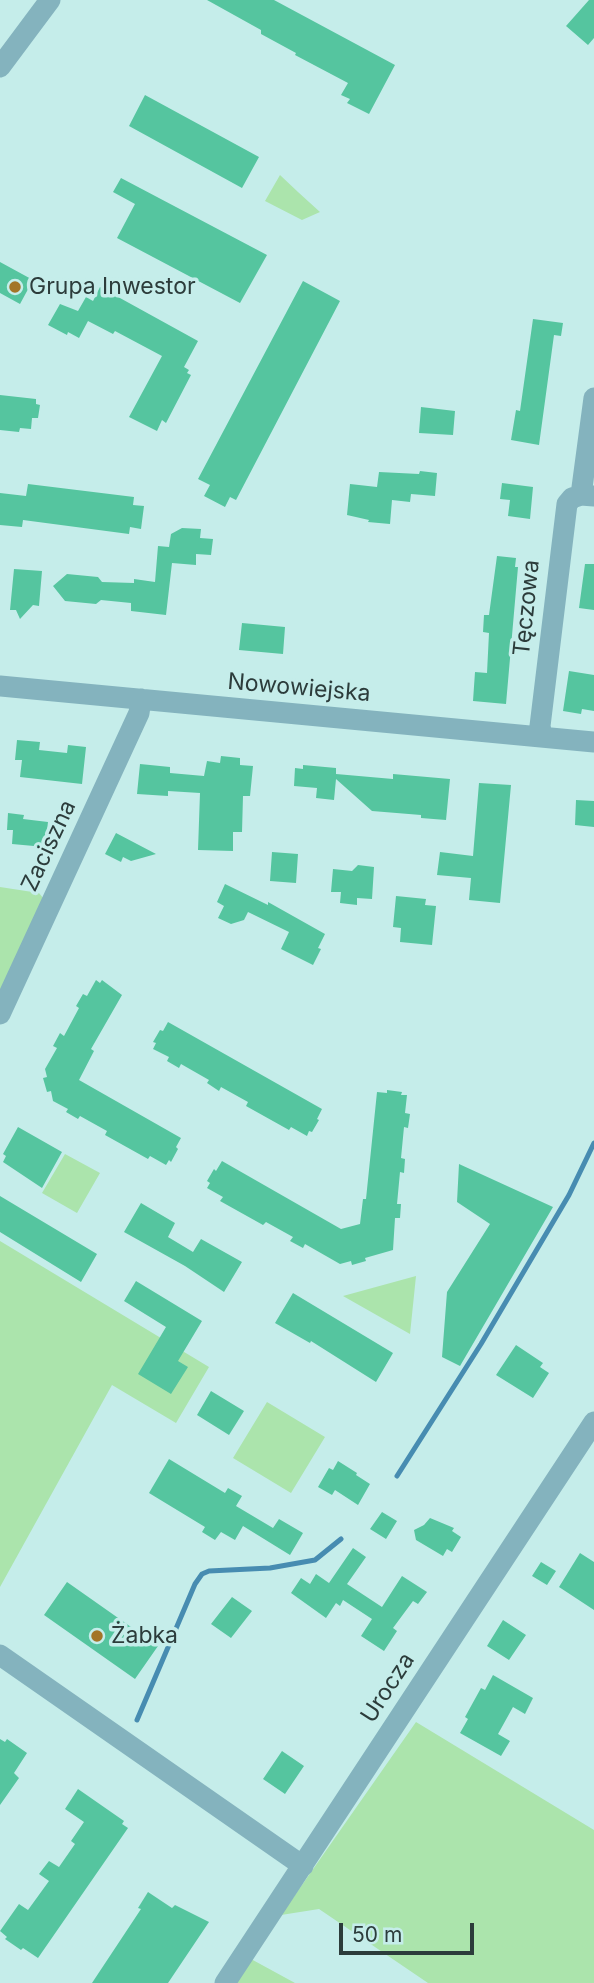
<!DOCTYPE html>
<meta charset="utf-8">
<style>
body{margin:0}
#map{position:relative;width:594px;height:1983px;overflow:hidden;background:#c5edea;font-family:Inter,sans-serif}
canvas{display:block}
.scale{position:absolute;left:339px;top:1923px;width:135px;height:32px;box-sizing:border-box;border:4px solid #2c3c3b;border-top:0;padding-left:9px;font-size:21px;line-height:24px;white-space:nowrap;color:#2c3c3b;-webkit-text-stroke:5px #c5edea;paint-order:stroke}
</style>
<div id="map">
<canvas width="594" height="1983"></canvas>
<div class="scale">50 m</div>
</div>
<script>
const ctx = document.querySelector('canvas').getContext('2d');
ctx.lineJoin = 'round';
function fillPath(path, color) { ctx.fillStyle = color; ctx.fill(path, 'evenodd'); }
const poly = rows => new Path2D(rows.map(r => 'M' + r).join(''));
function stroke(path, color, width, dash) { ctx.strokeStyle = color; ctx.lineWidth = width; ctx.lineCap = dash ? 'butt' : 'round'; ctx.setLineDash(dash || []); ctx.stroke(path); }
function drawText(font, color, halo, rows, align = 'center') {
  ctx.font = font + ' Inter,sans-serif'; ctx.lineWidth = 7; ctx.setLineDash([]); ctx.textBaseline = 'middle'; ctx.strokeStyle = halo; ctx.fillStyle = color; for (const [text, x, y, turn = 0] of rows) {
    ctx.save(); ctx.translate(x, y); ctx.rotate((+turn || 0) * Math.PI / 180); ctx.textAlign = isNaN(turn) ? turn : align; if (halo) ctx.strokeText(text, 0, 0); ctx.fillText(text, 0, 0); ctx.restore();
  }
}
fillPath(poly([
 [280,175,298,192,320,212,302,220,265,201],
 [0,887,39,893,43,898,0,991],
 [65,1154,100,1173,77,1213,42,1193],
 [0,1241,209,1367,176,1423,112,1385,0,1587],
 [416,1276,410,1334,343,1296],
 [267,1402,325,1437,291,1493,233,1458],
 [416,1722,594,1830,594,1983,428,1983,319,1909,281,1915],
 [251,1959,295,1983,235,1983]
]), '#abe4ac');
stroke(poly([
 [397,1476,481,1344,569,1195,594,1143],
 [137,1720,195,1584,202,1574,209,1571,270,1568,315,1560,341,1539]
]), '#478cb1', 5);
fillPath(poly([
 [207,0,274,0,395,65,369,114,347,103,350,99,341,95,348,83,295,55,296,53,261,34,261,30],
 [589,0,594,0,594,38,588,45,566,26],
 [145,95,259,157,242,188,129,126],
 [121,178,267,255,240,303,117,238,135,204,113,192],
 [0,262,33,280,20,304,0,293],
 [303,281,340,301,236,500,230,497,225,507,204,496,210,485,198,479],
 [100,287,198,341,184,367,189,370,187,373,191,375,166,423,162,420,157,431,129,417,162,356,115,331,113,334,88,321,79,338,68,332,67,335,48,325,60,304,78,311,86,297,93,301],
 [533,319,563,323,561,336,554,335,539,445,511,440,516,410,520,411],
 [0,395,36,399,36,404,40,405,38,418,32,418,31,429,20,428,19,432,0,430],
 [421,407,455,411,453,435,419,433],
 [420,471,437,473,435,496,411,494,410,502,392,500,390,524,368,522,369,520,347,515,350,484,377,487,379,472,419,474],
 [502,483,533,487,530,519,508,516,510,500,500,499],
 [28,484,134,497,133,505,144,506,141,529,130,527,129,534,23,520,22,527,0,525,0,493,26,496],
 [182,528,201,529,200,538,213,539,211,555,196,554,196,565,172,563,166,615,131,611,131,603,101,600,96,604,65,601,53,586,67,574,98,577,102,582,134,583,134,579,155,582,158,546,169,547,171,534],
 [497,556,516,558,515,567,518,567,506,704,473,701,475,672,487,673,489,633,483,632,484,615,489,615],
 [585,564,594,564,594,610,579,608],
 [14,569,42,571,39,606,33,605,20,619,16,610,10,610],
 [242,623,285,627,283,654,239,650],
 [569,671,594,675,594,711,582,709,581,714,563,711],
 [17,740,40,742,39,750,67,753,68,745,86,747,82,784,20,777,22,760,15,760],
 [221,756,240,758,240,765,253,766,250,796,243,796,242,832,233,832,233,851,198,850,200,793,168,791,168,796,137,794,140,764,170,767,170,773,204,776,207,761,220,763],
 [303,765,336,768,336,774,393,779,393,774,450,779,446,820,421,818,421,815,372,811,336,779,334,800,316,798,317,788,294,786,295,768,303,769],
 [479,783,511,785,500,903,469,900,471,878,437,875,440,852,473,856],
 [576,800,594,801,594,827,575,825],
 [8,813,24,815,23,819,48,822,45,847,12,844,13,830,7,830],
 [116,833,156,854,131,861,123,857,121,862,105,854],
 [272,852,298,854,296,883,270,881],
 [358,865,374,867,372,899,357,898,357,905,340,903,341,892,331,892,333,869,352,871],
 [225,884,268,905,268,902,325,934,318,948,321,949,313,965,281,949,289,932,248,912,244,920,231,924,218,918,224,906,217,902],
 [396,896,426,899,425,905,436,906,432,945,400,942,401,928,393,927],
 [96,980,100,983,102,980,122,995,91,1049,94,1051,79,1080,181,1138,176,1147,178,1149,171,1162,169,1160,166,1165,150,1156,148,1159,105,1135,107,1131,80,1116,78,1119,66,1112,68,1109,53,1101,51,1091,47,1092,43,1078,47,1077,45,1069,57,1048,53,1046,60,1033,64,1036,79,1008,76,1006,83,994,87,996],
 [168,1022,322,1109,317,1119,319,1120,312,1132,309,1131,307,1136,291,1127,289,1130,246,1106,248,1102,221,1087,219,1091,207,1083,209,1080,181,1064,179,1068,167,1061,169,1057,153,1049,156,1043,153,1042,160,1030,163,1031],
 [387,1090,402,1092,401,1095,407,1095,405,1113,410,1114,408,1128,404,1127,401,1158,405,1159,404,1173,400,1172,397,1204,401,1204,400,1218,395,1218,393,1250,365,1258,366,1261,352,1265,351,1261,340,1264,305,1244,303,1248,290,1241,293,1237,266,1222,263,1225,220,1201,223,1197,207,1188,210,1183,207,1181,214,1169,216,1171,222,1161,341,1229,360,1224,363,1199,366,1199,377,1092,387,1093],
 [18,1127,62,1152,42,1188,3,1162,6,1156,3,1154],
 [459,1164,553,1207,460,1366,442,1357,447,1292,490,1224,457,1202],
 [0,1196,97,1254,81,1282,0,1232],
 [141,1203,175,1223,168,1237,193,1252,201,1239,242,1262,224,1292,185,1266,124,1232],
 [136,1281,202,1321,178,1361,188,1367,171,1394,138,1374,166,1327,124,1301],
 [293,1293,393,1353,376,1382,311,1341,310,1343,275,1323],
 [516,1345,543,1363,540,1367,549,1373,533,1398,496,1375],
 [211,1391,244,1411,229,1435,197,1415],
 [169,1459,225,1493,228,1488,242,1496,236,1506,273,1528,279,1519,303,1533,290,1555,243,1526,235,1540,221,1532,215,1540,202,1532,205,1527,149,1493],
 [338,1461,357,1473,356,1475,370,1484,358,1505,335,1490,332,1495,318,1487,329,1468,333,1470],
 [382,1512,397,1521,386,1539,370,1529],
 [430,1518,454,1528,452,1531,461,1537,452,1552,447,1549,443,1556,416,1540,414,1530,424,1525],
 [353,1548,366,1557,347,1584,382,1607,402,1576,427,1592,418,1604,413,1601,393,1628,397,1631,384,1651,361,1636,372,1619,343,1600,340,1606,336,1603,326,1618,291,1593,301,1578,310,1584,316,1574,329,1583],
 [580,1553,594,1562,594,1610,559,1587],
 [541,1562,556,1571,547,1585,532,1576],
 [67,1582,158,1646,135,1679,44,1615],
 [232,1597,252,1611,231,1638,211,1624],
 [503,1620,526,1635,509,1660,487,1646],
 [493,1675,533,1698,525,1714,513,1707,498,1734,510,1741,501,1756,460,1733,468,1719,465,1717,481,1688,485,1690],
 [0,1739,5,1742,7,1739,27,1753,14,1773,19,1778,0,1805],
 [282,1751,304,1766,285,1794,263,1779],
 [78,1789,124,1821,122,1824,128,1828,38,1958,23,1948,21,1950,5,1939,7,1937,0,1931,19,1904,28,1910,49,1881,39,1874,49,1861,59,1867,75,1844,71,1841,84,1822,65,1809],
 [148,1892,172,1908,175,1905,209,1922,168,1983,92,1983,141,1909,138,1908]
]), '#55c59f');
stroke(poly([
 [0,67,50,0],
 [581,495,594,398],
 [0,686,594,742],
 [542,736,540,726,567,504,572,498,581,495,594,496],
 [0,1014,139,713,141,699],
 [0,1655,303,1866],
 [225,1983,594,1422]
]), '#84b3be', 21);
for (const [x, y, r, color] of [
 [15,287,7,"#a37527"],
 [97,1636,7,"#a37527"]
]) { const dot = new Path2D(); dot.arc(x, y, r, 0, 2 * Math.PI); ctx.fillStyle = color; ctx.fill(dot); stroke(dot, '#c5edea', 2.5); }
drawText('23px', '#2c3c3b', '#c5edea', [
 ["Grupa Inwestor",29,287],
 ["Żabka",111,1636]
], 'left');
drawText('23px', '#2c3c3b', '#c5edea', [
 ["Tęczowa",527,608,-84],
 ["Nowowiejska",299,688,5],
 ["Zaciszna",49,846,-65],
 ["Urocza",388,1688,-57]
]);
</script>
